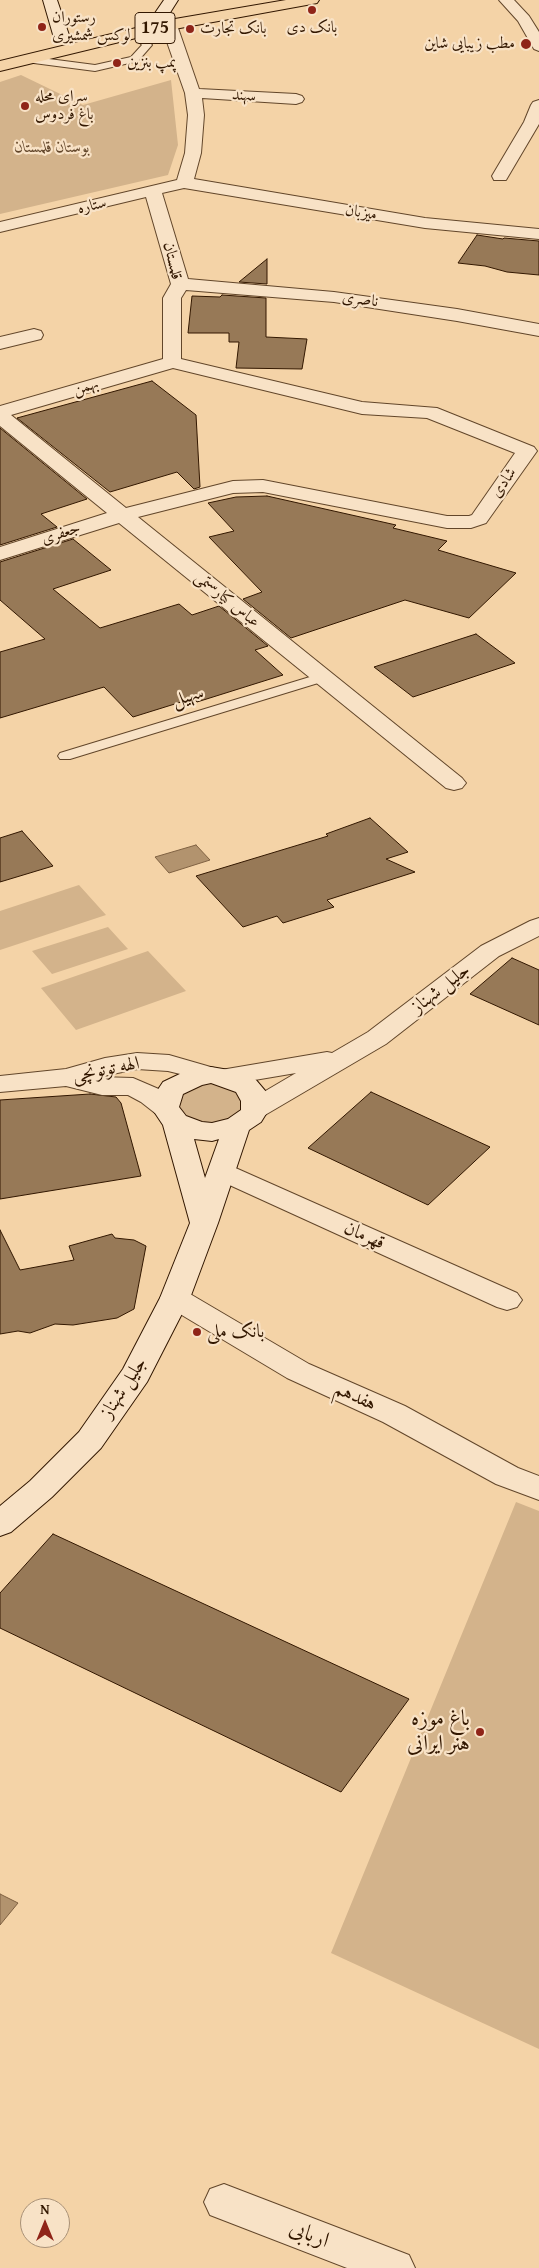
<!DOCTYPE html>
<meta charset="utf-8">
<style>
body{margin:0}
#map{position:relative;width:539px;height:2268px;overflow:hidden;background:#f4d3a7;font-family:"Gentium Book Plus",serif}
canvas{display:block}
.north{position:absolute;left:20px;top:2198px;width:50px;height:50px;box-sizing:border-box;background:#f8e2c6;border:1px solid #a99177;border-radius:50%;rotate:0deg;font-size:14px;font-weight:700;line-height:20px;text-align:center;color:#321700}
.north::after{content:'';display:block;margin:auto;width:18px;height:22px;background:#8f2418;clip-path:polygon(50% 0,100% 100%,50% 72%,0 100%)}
</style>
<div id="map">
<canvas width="539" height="2268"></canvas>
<div class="north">N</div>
</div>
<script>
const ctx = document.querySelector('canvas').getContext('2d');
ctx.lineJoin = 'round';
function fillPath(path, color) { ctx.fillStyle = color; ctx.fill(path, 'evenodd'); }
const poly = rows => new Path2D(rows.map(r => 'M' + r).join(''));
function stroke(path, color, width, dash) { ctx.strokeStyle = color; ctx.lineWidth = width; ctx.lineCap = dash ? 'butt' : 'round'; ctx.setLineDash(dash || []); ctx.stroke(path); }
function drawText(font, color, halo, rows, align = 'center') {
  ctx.font = font + ' "Gentium Book Plus",Amiri,serif'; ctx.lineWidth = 4.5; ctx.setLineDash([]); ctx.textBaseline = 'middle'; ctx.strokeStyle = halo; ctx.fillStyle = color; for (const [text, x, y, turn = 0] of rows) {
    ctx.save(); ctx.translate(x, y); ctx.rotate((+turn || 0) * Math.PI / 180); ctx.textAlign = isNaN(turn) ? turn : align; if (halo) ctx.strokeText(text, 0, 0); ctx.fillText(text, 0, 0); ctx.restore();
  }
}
fillPath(poly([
 [21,75,83,105,171,80,178,145,168,175,0,214,0,82],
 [79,885,106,915,0,950,0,911],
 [108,927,128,949,52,974,32,951],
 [148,951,186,991,76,1030,41,988],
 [215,1081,242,1092,243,1114,213,1127,181,1118,177,1095,184,1088],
 [516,1502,539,1511,539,2049,331,1953]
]), '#d3b38b');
const water = poly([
 [196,845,210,860,169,873,155,857,196,845],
 [0,1894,18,1903,0,1925,0,1894]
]);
fillPath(water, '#b2936e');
stroke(water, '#7f6142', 1);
const building = poly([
 [477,235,503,239,504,238,539,241,539,275,507,272,485,266,458,263,477,235],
 [267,259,267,284,239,282,267,259],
 [222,295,266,298,266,337,307,339,302,369,236,368,239,342,229,342,229,333,188,333,192,296,220,297,222,295],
 [152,381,196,415,200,487,194,489,177,472,110,492,17,418,152,381],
 [0,428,87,499,41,514,57,527,0,545,0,428],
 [267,496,396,525,393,528,447,541,438,550,516,573,469,618,405,600,291,638,243,599,262,592,209,537,234,531,208,503,236,497,267,496],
 [73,539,111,570,53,589,100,628,179,604,192,615,219,606,268,646,255,650,283,675,197,702,194,698,133,717,104,687,0,718,0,652,45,639,0,600,0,562,73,539],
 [476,634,515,663,413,697,374,667,476,634],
 [370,818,408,852,386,859,415,872,327,900,334,907,283,923,277,916,243,927,196,876,328,836,326,834,370,818],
 [22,831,53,866,0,882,0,838,22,831],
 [512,958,539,970,539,1025,470,994,512,958],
 [371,1092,490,1147,428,1205,308,1148,371,1092],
 [90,1094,116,1097,121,1103,141,1176,0,1199,0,1100,90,1094],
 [0,1230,20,1270,74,1260,69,1246,112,1234,115,1238,134,1240,146,1246,134,1309,117,1318,73,1325,55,1324,30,1333,18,1331,0,1334,0,1230],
 [53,1534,409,1699,341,1792,0,1628,0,1593,53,1534]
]);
fillPath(building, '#977957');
stroke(building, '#321700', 1);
const lane = poly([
 [136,30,139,31,152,45,138,61,95,71,26,62,21,59,26,56,95,65,131,57,142,45,131,33,136,30],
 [323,673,330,677,328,680,70,759,60,759,58,756,60,753,323,673]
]);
const street = poly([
 [499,0,514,0,529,16,539,32,539,51,534,49,518,21,499,0],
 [169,20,174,22,177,25,199,89,296,94,302,96,304,99,302,102,296,104,202,98,204,115,201,153,194,179,425,218,539,229,539,239,425,228,184,188,162,193,188,279,334,292,457,309,539,324,539,336,457,321,334,302,186,290,181,298,181,359,362,402,437,408,534,447,537,451,486,523,471,528,447,528,263,492,233,493,138,517,462,778,466,783,462,788,454,790,446,788,119,523,0,560,0,547,107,513,0,426,0,406,163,359,163,298,171,284,146,197,0,232,0,222,177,180,185,153,188,115,185,93,161,25,164,22,169,20],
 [173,368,362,414,427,418,515,453,472,515,469,516,447,516,263,480,233,481,126,508,11,415,173,368],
 [539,100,539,124,506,180,494,180,492,176,524,122,531,105,533,102,539,100],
 [34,329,41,331,43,335,41,339,0,349,0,337,34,329],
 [539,918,539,936,499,956,386,1044,265,1115,255,1118,245,1115,241,1109,245,1103,296,1073,225,1085,168,1071,137,1069,98,1077,133,1078,161,1090,175,1101,179,1107,175,1113,165,1116,155,1113,141,1102,128,1095,102,1095,66,1086,0,1092,0,1076,66,1069,105,1058,137,1053,169,1055,221,1070,327,1052,332,1053,368,1032,481,946,530,921,539,918],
 [222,1162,517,1293,522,1300,517,1307,507,1310,497,1307,212,1177,208,1171,212,1165,222,1162],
 [175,1288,185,1291,309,1364,405,1406,518,1468,539,1476,539,1500,496,1484,383,1422,287,1378,165,1305,160,1298,165,1291,175,1288],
 [224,2184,409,2255,415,2268,347,2268,210,2215,204,2202,210,2189,224,2184]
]);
const secondary = poly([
 [43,0,57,0,70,38,67,41,62,43,57,41,54,38,43,0],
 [164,0,178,0,166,19,156,19,153,16,164,0],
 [211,1067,235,1071,256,1080,267,1093,269,1109,261,1122,249,1130,218,1223,190,1298,147,1382,101,1448,52,1497,11,1532,0,1536,0,1506,30,1481,79,1432,123,1369,160,1298,190,1223,163,1125,151,1107,153,1097,163,1082,186,1071,211,1067],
 [211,1083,236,1092,241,1101,241,1110,228,1119,212,1123,202,1122,186,1116,179,1107,183,1094,202,1085,211,1083],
 [194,1139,212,1141,219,1139,205,1178,194,1139]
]);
const primary = poly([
 [286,0,319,0,317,3,312,4,169,30,0,71,0,61,169,20,286,0]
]);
stroke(lane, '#62462a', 2);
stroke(street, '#62462a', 2);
stroke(secondary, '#321700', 2);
stroke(primary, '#321700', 2);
fillPath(lane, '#f8e2c6');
fillPath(street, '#f8e2c6');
fillPath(secondary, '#f8e2c6');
fillPath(primary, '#f4d3a7');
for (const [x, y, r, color] of [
 [312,10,5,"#8f2418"],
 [42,27,5,"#8f2418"],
 [190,29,5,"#8f2418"],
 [526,44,6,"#8f2418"],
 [117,63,5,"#8f2418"],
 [25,106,5,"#8f2418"],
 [197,1332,5,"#8f2418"],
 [480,1732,5,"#8f2418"]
]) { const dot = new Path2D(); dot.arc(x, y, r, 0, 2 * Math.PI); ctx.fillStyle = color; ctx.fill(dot); stroke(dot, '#f8e2c6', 2); }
drawText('16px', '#321700', '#f8e2c6', [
 ["رستوران",52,18],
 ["لوکس شمشیری",52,36],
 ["بانک دی",312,28,"center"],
 ["بانک تجارت",200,29],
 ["مطب زیبایی شاین",515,44,"right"],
 ["پمپ بنزین",127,63],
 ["سرای محله",35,97],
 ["باغ فردوس",35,115]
], 'left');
drawText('16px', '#321700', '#f8e2c6', [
 ["سهند",244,96,4],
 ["ستاره",92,206,-13],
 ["میزبان",361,213,9],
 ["قلمستان",172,261,77],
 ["ناصری",360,300,8],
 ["بهمن",86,387,-16],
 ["شادی",504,483,-55],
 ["جعفری",61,534,-18],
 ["عباس کیارستمی",227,600,39]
]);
drawText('italic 16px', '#62462a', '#f8e2c6', [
 ["بوستان قلمستان",52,148]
]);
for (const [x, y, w] of [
 [155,28,40]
]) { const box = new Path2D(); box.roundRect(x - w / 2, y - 15.5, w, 31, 4); ctx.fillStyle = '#f8e2c6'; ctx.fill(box); stroke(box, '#321700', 1); }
drawText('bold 18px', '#321700', null, [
 ["175",155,28]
]);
drawText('19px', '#321700', '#f8e2c6', [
 ["سهیل",188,697,-17],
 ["جلیل شهناز",441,989,-38],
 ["الهه توتونچی",106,1070,-11],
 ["قهرمان",364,1236,24],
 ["جلیل شهناز",124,1388,-57],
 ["هفدهم",355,1397,24]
]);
drawText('19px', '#321700', '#f8e2c6', [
 ["بانک ملی",207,1332]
], 'left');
drawText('22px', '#321700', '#f8e2c6', [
 ["باغ موزه",470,1719],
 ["هنر ایرانی",470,1744]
], 'right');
drawText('22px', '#321700', '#f8e2c6', [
 ["اربابی",309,2235,21]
]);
</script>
